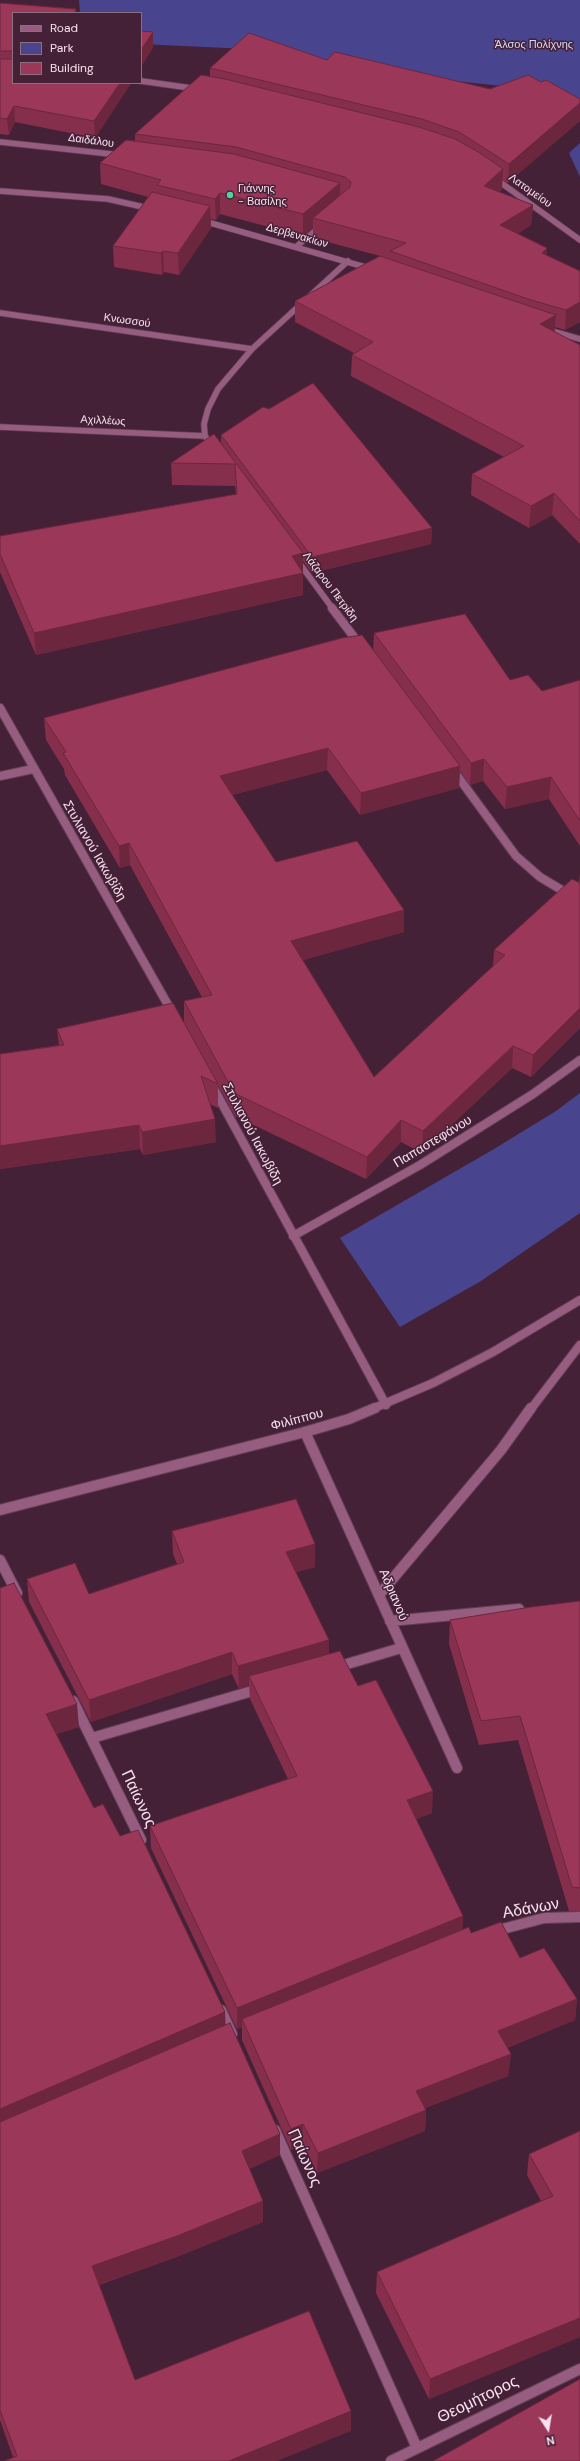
<!DOCTYPE html>
<meta charset="utf-8">
<style>
body{margin:0}
#map{position:relative;width:580px;height:2461px;overflow:hidden;background:#452138;font-family:"DM Sans",sans-serif}
canvas{display:block}
.legend{position:absolute;left:12px;top:12px;width:130px;height:72px;box-sizing:border-box;background:#452138;border:1px solid #8d6e81;margin:0;padding:5px 7px;list-style:none;font-size:12px;color:#f9e1ef}
.legend li{display:flex;align-items:center;gap:8px;height:20px}
.legend b{width:20px;border:1px solid #8d6e81}
.north{position:absolute;left:528px;top:2409px;width:40px;height:40px;-webkit-text-stroke:3px #452138;paint-order:stroke;rotate:168deg;font-size:11px;font-weight:700;line-height:16px;text-align:center;color:#f9e1ef}
.north::after{content:'';display:block;margin:auto;width:14px;height:18px;background:#f9e1ef;clip-path:polygon(50% 0,100% 100%,50% 72%,0 100%)}
</style>
<div id="map">
<canvas width="580" height="2461"></canvas>
<ul class="legend">
<li><b style="height:5px;background:#965d81"></b>Road</li>
<li><b style="height:11px;background:#48458e"></b>Park</li>
<li><b style="height:11px;background:#9b3759"></b>Building</li>
</ul>
<div class="north">N</div>
</div>
<script>
const ctx = document.querySelector('canvas').getContext('2d');
ctx.lineJoin = 'round';
function fillPath(path, color) { ctx.fillStyle = color; ctx.fill(path, 'evenodd'); }
const poly = rows => new Path2D(rows.map(r => 'M' + r).join(''));
function stroke(path, color, width, dash) { ctx.strokeStyle = color; ctx.lineWidth = width; ctx.lineCap = dash ? 'butt' : 'round'; ctx.setLineDash(dash || []); ctx.stroke(path); }
function drawText(font, color, halo, rows, align = 'center') {
  ctx.font = font + ' "DM Sans",sans-serif'; ctx.lineWidth = 3; ctx.setLineDash([]); ctx.textBaseline = 'middle'; ctx.strokeStyle = halo; ctx.fillStyle = color; for (const [text, x, y, turn = 0] of rows) {
    ctx.save(); ctx.translate(x, y); ctx.rotate((+turn || 0) * Math.PI / 180); ctx.textAlign = isNaN(turn) ? turn : align; if (halo) ctx.strokeText(text, 0, 0); ctx.fillText(text, 0, 0); ctx.restore();
  }
}
fillPath(poly([
 [79,0,580,0,580,111,560,92,455,81,356,64,248,49,141,44,141,13,80,13],
 [580,143,580,177,569,153],
 [580,1093,580,1213,481,1281,400,1327,340,1238,494,1149,556,1111]
]), '#48458e');
const minorFar2 = poly([
 [0,142,120,155],
 [297,246,321,226],
 [0,313,252,349],
 [0,427,205,436],
 [214,448,205,436,204,424,208,409,218,389,252,349,348,261],
 [297,560,333,609]
]);
const minorFar1 = poly([
 [332,608,360,645],
 [0,708,172,1012],
 [453,770,516,856,540,877,580,901],
 [0,776,33,769],
 [213,1087,386,1405],
 [293,1236,420,1165,533,1094,580,1060]
]);
const minor = poly([
 [305,1432,457,1768],
 [0,1560,17,1593],
 [390,1621,519,1609],
 [337,1667,401,1648],
 [73,1701,141,1840],
 [92,1738,259,1689],
 [495,1931,544,1918,580,1917],
 [221,2010,232,2034],
 [275,2130,417,2448],
 [391,2461,580,2369]
]);
const tertiaryFar2 = poly([
 [141,81,198,89],
 [493,177,580,240],
 [0,191,108,199,152,209],
 [200,220,372,269],
 [545,329,580,339]
]);
const tertiaryFar1 = poly([
 [372,1409,433,1383,493,1352,580,1300],
 [531,1409,580,1345]
]);
const tertiary = poly([
 [0,1510,305,1432,349,1419,375,1408],
 [379,1595,501,1450,531,1408]
]);
stroke(minorFar2, '#624055', 7);
stroke(minorFar1, '#624055', 10);
stroke(minor, '#624055', 12);
stroke(tertiaryFar2, '#624055', 7);
stroke(tertiaryFar1, '#624055', 10);
stroke(tertiary, '#624055', 12);
stroke(minorFar2, '#965d81', 5.5);
stroke(minorFar1, '#965d81', 8);
stroke(minor, '#965d81', 10);
stroke(tertiaryFar2, '#965d81', 5.5);
stroke(tertiaryFar1, '#965d81', 8);
stroke(tertiary, '#965d81', 10);
fillPath(poly([
 [0,3,76,9,76,13,13,13,13,83,131,83,95,138,15,122,9,135,0,134],
 [327,60,490,89,528,75,508,183,502,180,502,189,499,192,533,205,531,225,517,234,547,256,580,271,580,322,565,330,555,327,555,332,580,345,580,544,552,515,529,528,471,495,472,474,504,457,351,376,352,355,354,353,295,322,295,301,380,256,313,238,313,227,303,236,220,214,216,220,211,219,211,228,179,275,164,272,162,275,114,267,113,246,148,197,101,184,100,163,135,141,135,134,210,76,210,68],
 [221,435,432,528,431,544,312,573,303,561,303,595,36,655,0,572,0,536,236,495,235,486,172,485,171,463,221,444],
 [374,633,542,691,580,680,580,846,549,799,505,809,483,781,470,785,460,771,459,788,360,815,327,770,232,795,276,862,404,910,404,932,303,960,374,1077,493,966,494,950,579,883,580,873,580,1028,531,1077,512,1068,422,1153,401,1142,366,1179,235,1116,218,1085,218,1108,210,1104,216,1142,143,1155,140,1149,0,1169,0,1054,59,1045,57,1029,184,1024,184,1001,202,997,130,865,120,868,65,775,64,769,46,740,44,718,373,650],
 [172,1531,315,1544,315,1567,296,1572,329,1655,358,1686,432,1813,416,1819,463,1916,462,1930,471,1933,520,1958,577,1999,575,2020,507,2048,511,2054,508,2076,425,2108,426,2110,425,2131,317,2173,303,2144,291,2150,242,2040,242,2027,237,2029,151,1848,150,1826,288,1779,250,1699,249,1686,239,1689,232,1674,91,1722,29,1602,27,1579,89,1594,177,1564,173,1554],
 [0,1588,79,1727,56,1734,94,1808,120,1836,225,2012,225,2026,280,2134,280,2155,249,2169,263,2201,263,2222,179,2256,99,2285,135,2380,351,2431,13,2457,0,2420],
 [580,1601,580,1912,569,1911,518,1740,479,1745,449,1644,450,1620],
 [580,2131,580,2337,429,2399,376,2293,377,2272,541,2201,527,2175,529,2154]
]), '#852f4d');
fillPath(poly([
 [153,32,153,48,141,67,141,50],
 [120,83,131,83,95,138,94,121],
 [580,103,580,121,508,183,509,164],
 [14,106,15,122,9,135,7,119],
 [503,169,502,189,483,206,484,186],
 [340,183,340,205,313,218,313,227,303,236,303,214],
 [220,193,220,214,216,220,215,199],
 [533,205,531,225,499,245,500,225],
 [210,206,211,228,179,275,178,253],
 [547,248,546,268,542,253],
 [163,251,164,272,162,275,161,253],
 [580,302,580,322,565,330,566,310],
 [556,315,554,336,540,324],
 [554,493,552,515,529,528,531,506],
 [432,528,431,544,312,573,312,557],
 [303,553,303,595,36,655,34,633,292,556],
 [328,748,327,770,221,798,220,776],
 [484,759,483,781,470,785,471,763],
 [460,766,459,788,360,815,361,793],
 [551,777,549,799,505,809,507,787],
 [129,843,130,865,120,868,119,846],
 [404,910,404,932,291,963,291,941],
 [580,1008,580,1028,531,1077,533,1055],
 [513,1046,512,1068,422,1153,423,1131],
 [215,1119,216,1142,143,1155,142,1132],
 [401,1120,401,1142,366,1179,367,1157],
 [139,1125,140,1149,0,1169,0,1146],
 [315,1544,315,1567,286,1575,286,1552],
 [329,1640,329,1663,249,1676,249,1686,239,1689,238,1666],
 [232,1652,232,1674,91,1722,89,1700],
 [77,1704,79,1727,48,1737,46,1714],
 [433,1791,432,1813,406,1823,407,1800],
 [463,1916,462,1938,242,2019,242,2027,237,2029,237,2008],
 [577,1999,575,2020,496,2052,498,2031],
 [225,2012,226,2034,0,2131,0,2109],
 [511,2054,508,2076,415,2112,416,2091],
 [426,2110,425,2131,317,2173,318,2153],
 [303,2124,303,2144,291,2150,291,2129],
 [280,2134,280,2155,242,2172,242,2151],
 [263,2201,263,2222,179,2256,94,2286,92,2266],
 [580,2318,580,2337,429,2399,430,2379],
 [351,2411,351,2431,277,2461,229,2461]
]), '#6c263e');
const building = poly([
 [0,3,76,9,74,13,13,13,13,51,0,51,0,3],
 [141,31,153,32,141,50,141,31],
 [249,33,327,60,335,52,490,89,528,75,541,82,546,80,580,99,580,103,509,164,459,132,422,119,210,68,249,33],
 [0,59,13,59,13,83,120,83,94,121,14,106,7,119,0,118,0,59],
 [201,75,225,79,419,127,455,139,480,153,503,169,484,186,533,205,500,225,547,248,542,253,580,271,580,302,566,310,531,300,390,251,406,243,313,218,350,187,351,182,345,177,236,147,135,134,201,75],
 [126,140,234,154,340,183,303,214,220,193,215,199,157,185,161,180,100,163,126,140],
 [152,192,210,206,178,253,163,251,161,253,113,246,152,192],
 [380,256,556,315,540,324,580,345,580,521,554,493,531,506,472,474,524,446,352,355,373,342,295,301,380,256],
 [313,383,432,528,312,557,221,435,263,407,269,409,313,383],
 [214,434,303,553,292,556,303,573,34,633,0,554,0,536,237,494,235,464,171,463,214,434],
 [465,614,510,680,528,675,542,691,580,680,580,821,551,777,507,787,484,759,471,763,374,633,465,614],
 [362,635,460,766,361,793,328,748,220,776,276,862,357,841,404,910,291,941,374,1077,505,955,494,950,572,879,580,883,580,1008,533,1055,513,1046,423,1131,401,1120,367,1157,234,1093,184,1001,212,995,129,843,119,846,63,753,66,752,44,718,342,638,362,635],
 [173,1003,218,1084,201,1076,215,1119,142,1132,139,1125,0,1146,0,1054,64,1045,57,1029,173,1003],
 [296,1499,315,1544,286,1552,329,1640,238,1666,232,1652,89,1700,27,1579,75,1563,89,1594,184,1562,172,1531,296,1499],
 [14,1583,77,1704,46,1714,94,1808,103,1804,120,1836,138,1830,225,2012,0,2109,0,1588,14,1583],
 [580,1601,580,1888,572,1887,520,1716,481,1721,450,1620,531,1607,580,1601],
 [340,1651,358,1686,376,1680,433,1791,407,1800,463,1916,237,2008,150,1826,297,1776,249,1676,340,1651],
 [501,1922,520,1958,544,1948,577,1999,498,2031,511,2054,416,2091,426,2110,318,2153,303,2124,291,2129,242,2019,469,1927,471,1933,501,1922],
 [230,2023,280,2134,242,2151,263,2201,177,2236,92,2266,135,2380,309,2311,351,2411,229,2461,4,2461,17,2456,0,2410,0,2122,230,2023],
 [580,2131,580,2318,430,2379,377,2272,553,2196,529,2154,580,2131],
 [580,2379,580,2461,433,2461,580,2379]
]);
fillPath(building, '#9b3759');
stroke(building, '#6c263e', 1);
for (const [x, y, r, color] of [
 [230,195,4,"#4bd49b"]
]) { const dot = new Path2D(); dot.arc(x, y, r, 0, 2 * Math.PI); ctx.fillStyle = color; ctx.fill(dot); stroke(dot, '#452138', 1.5); }
drawText('11px', '#d9dbf4', '#452138', [
 ["Άλσος Πολίχνης",534,45]
]);
drawText('11px', '#f9e1ef', '#452138', [
 ["Δαιδάλου",91,141,8],
 ["Λατομείου",530,191,35],
 ["Δερβενακίων",297,236,16],
 ["Κνωσσού",127,321,8],
 ["Αχιλλέως",103,421,3],
 ["Λάζαρου Πετρίδη",330,587,53]
]);
drawText('11px', '#f9e1ef', '#452138', [
 ["Γιάννης",238,189],
 ["- Βασίλης",238,202]
], 'left');
drawText('13px', '#f9e1ef', '#452138', [
 ["Στυλιανού Ιακωβίδη",94,851,60],
 ["Στυλιανού Ιακωβίδη",252,1134,62],
 ["Παπαστεφάνου",433,1142,-31],
 ["Φιλίππου",297,1420,-15],
 ["Αδριανού",393,1595,67]
]);
drawText('16px', '#f9e1ef', '#452138', [
 ["Παίωνος",138,1799,65],
 ["Αδάνων",531,1909,-10],
 ["Παίωνος",304,2158,66],
 ["Θεομήτορος",478,2400,-26]
]);
</script>
